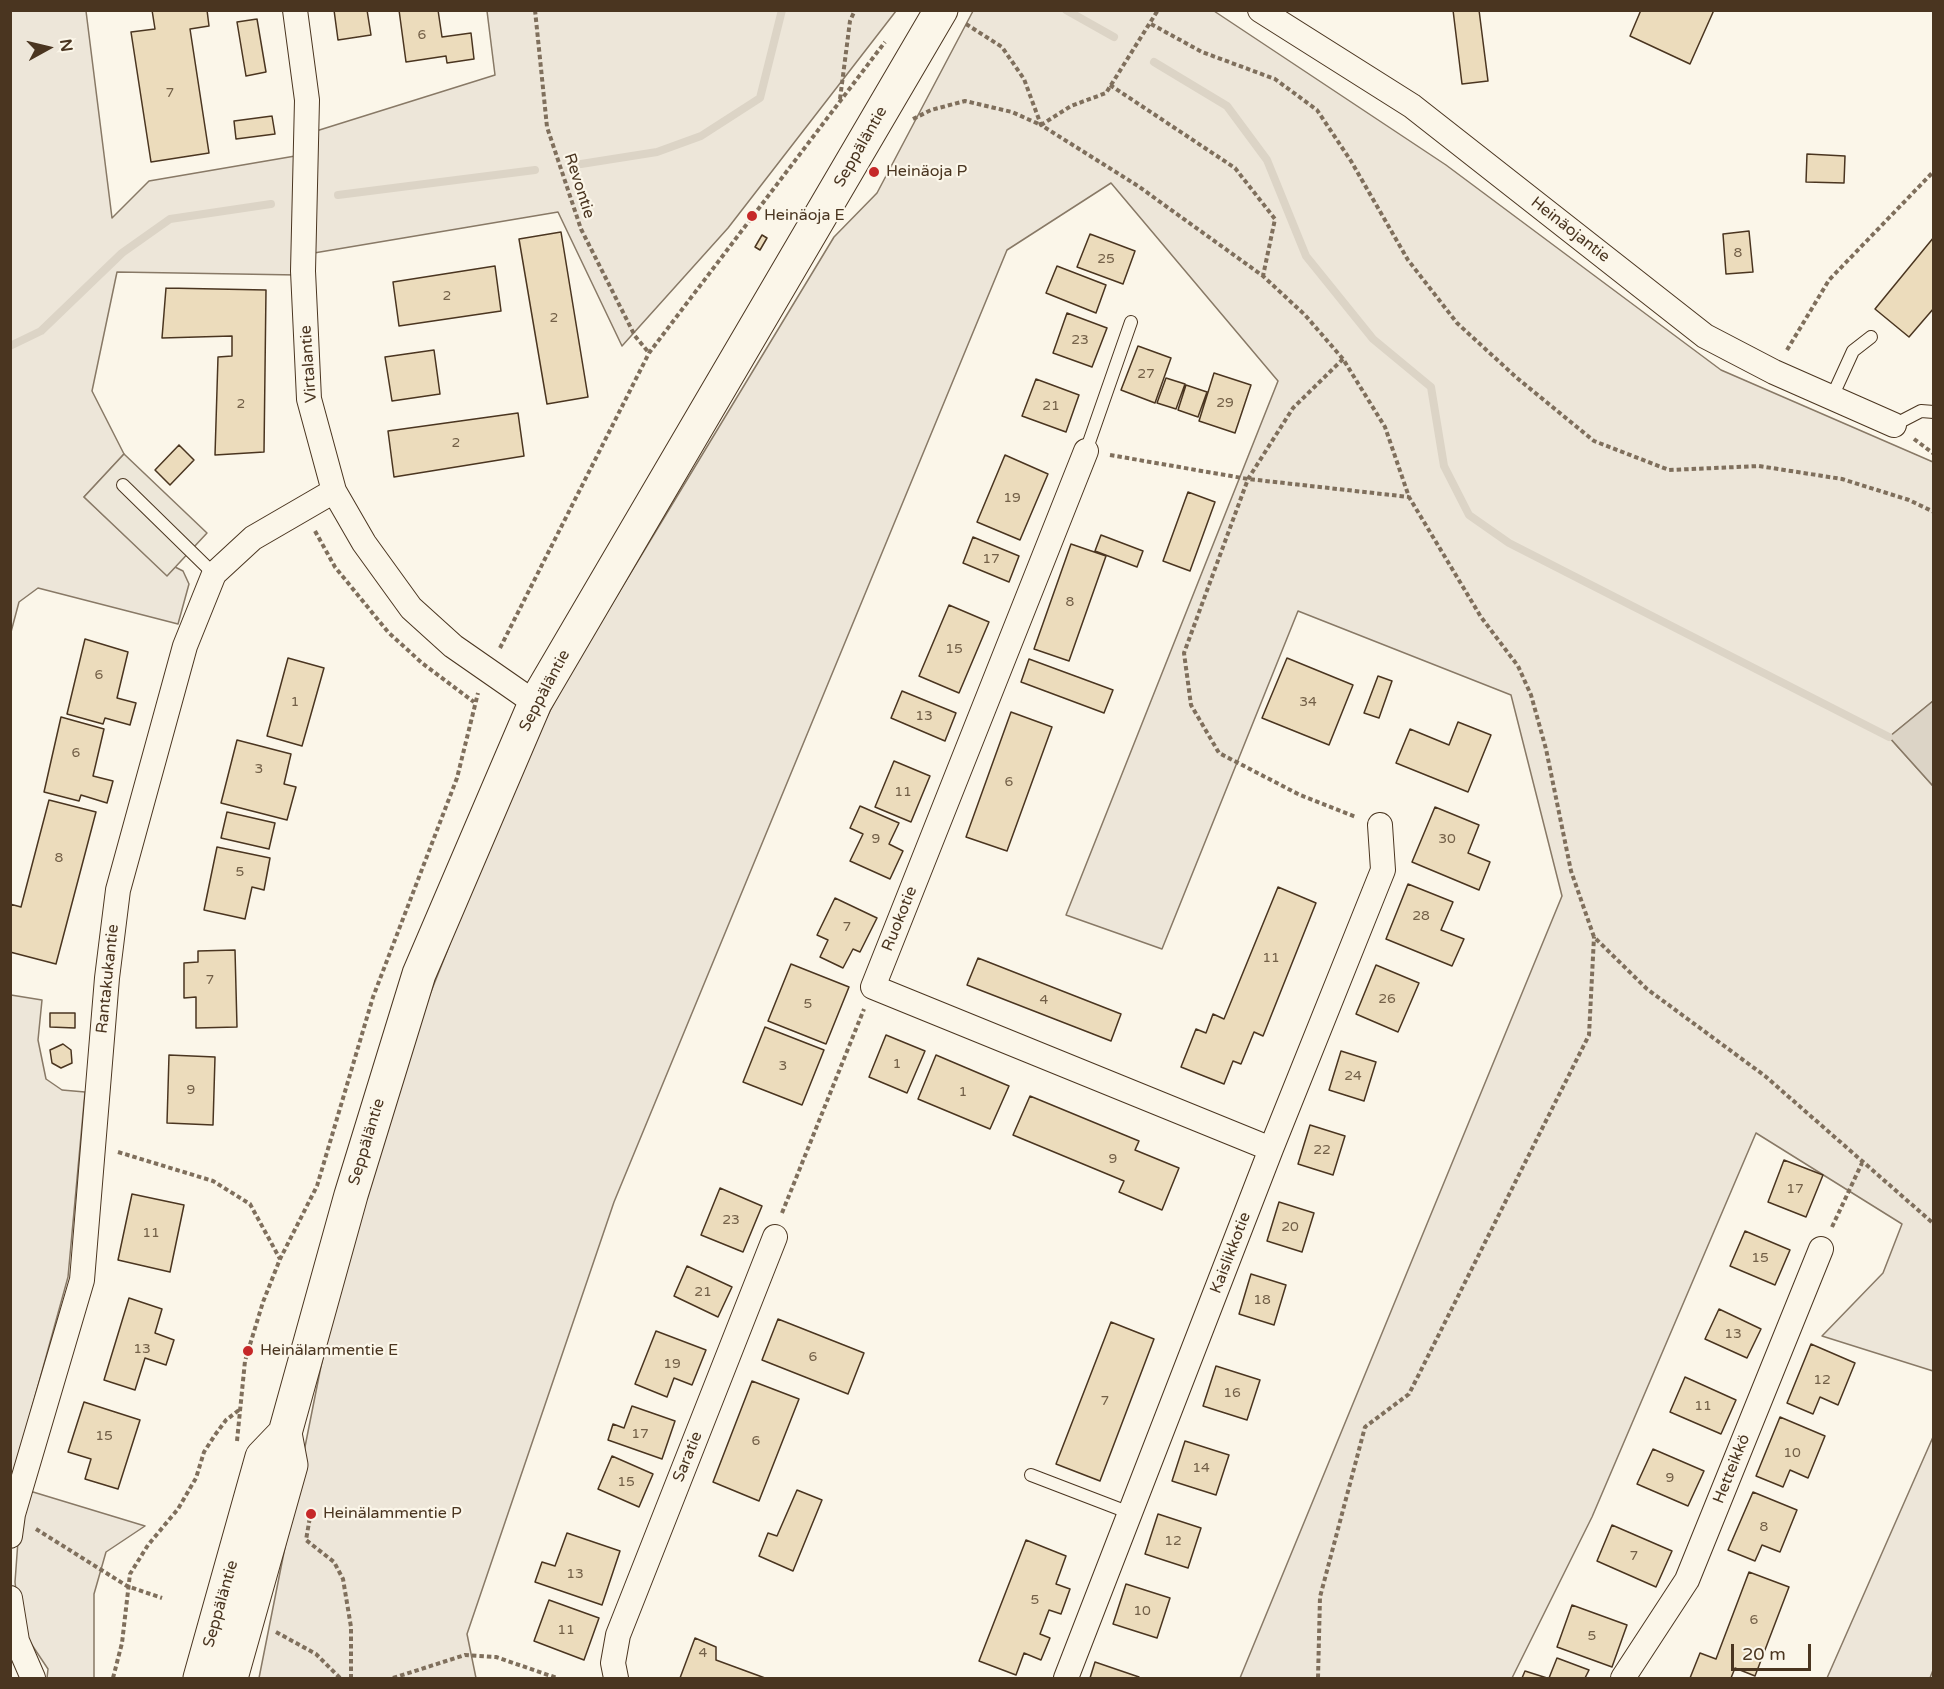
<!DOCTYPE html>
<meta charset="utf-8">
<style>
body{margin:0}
#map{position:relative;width:1944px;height:1689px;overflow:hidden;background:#fbf6e9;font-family:"Varela Round",sans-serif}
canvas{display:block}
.frame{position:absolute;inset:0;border:12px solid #4a3520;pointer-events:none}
.north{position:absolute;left:18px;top:18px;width:60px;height:60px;-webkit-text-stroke:4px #fbf6e9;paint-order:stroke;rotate:82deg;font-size:16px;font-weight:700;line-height:24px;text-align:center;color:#4a3520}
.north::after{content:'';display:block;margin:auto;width:21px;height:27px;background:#4a3520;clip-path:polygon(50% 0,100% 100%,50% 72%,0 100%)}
.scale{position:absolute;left:1731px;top:1644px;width:80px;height:27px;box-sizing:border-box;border:3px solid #4a3520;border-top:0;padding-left:8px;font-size:18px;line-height:21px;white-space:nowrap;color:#4a3520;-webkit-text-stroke:4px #fbf6e9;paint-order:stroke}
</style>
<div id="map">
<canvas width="1944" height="1689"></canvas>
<div class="frame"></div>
<div class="north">N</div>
<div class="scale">20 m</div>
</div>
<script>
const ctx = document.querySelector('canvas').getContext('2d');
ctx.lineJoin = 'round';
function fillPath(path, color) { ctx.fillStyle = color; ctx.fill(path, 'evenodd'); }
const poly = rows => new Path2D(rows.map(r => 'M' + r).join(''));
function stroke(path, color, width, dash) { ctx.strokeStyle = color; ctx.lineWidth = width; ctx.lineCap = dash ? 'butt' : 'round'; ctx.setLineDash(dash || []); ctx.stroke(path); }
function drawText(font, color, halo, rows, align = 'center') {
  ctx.font = font + ' "Varela Round",sans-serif'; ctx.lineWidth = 4.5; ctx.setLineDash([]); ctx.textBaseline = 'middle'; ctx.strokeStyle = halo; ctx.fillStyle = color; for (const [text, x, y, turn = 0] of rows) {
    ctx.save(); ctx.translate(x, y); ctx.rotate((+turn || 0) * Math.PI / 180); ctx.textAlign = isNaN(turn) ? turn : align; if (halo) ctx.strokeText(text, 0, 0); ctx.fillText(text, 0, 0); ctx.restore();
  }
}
const green = poly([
 [11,11,86,11,112,218,149,181,301,155,298,275,117,272,92,391,124,454,84,497,167,575,175,567,183,571,189,584,178,624,38,588,19,602,11,632,11,11],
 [487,11,896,11,728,228,622,346,558,212,308,254,313,132,495,75,487,11],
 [973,11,1214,11,1446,165,1721,370,1933,462,1933,701,1889,737,1933,786,1933,1371,1822,1336,1883,1273,1902,1224,1756,1133,1592,1517,1512,1678,1240,1678,1562,896,1511,695,1298,611,1162,949,1066,915,1278,381,1111,183,1007,250,614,1202,467,1634,476,1678,259,1678,330,1321,403,1062,448,949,488,831,567,678,834,237,877,193,973,11],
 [11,995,42,1000,38,1040,46,1079,62,1090,85,1092,68,1277,11,1484,11,995],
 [1933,1437,1933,1670,1930,1678,1827,1678,1933,1437],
 [10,1485,145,1526,106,1552,94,1594,94,1678,47,1678,48,1669,20,1627,15,1582,19,1527,10,1485]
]);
fillPath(green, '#ede6d9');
stroke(green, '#887966', 1.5);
const parking = poly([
 [124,454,207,533,167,576,84,497,124,454]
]);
fillPath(parking, '#ede7d9');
stroke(parking, '#887966', 1.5);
const water = poly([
 [1933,701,1933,786,1889,737,1933,701]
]);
fillPath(water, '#dcd4c6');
stroke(water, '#887966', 1.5);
stroke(poly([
 [1066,10,1114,37],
 [1154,62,1227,106,1267,160,1306,256,1373,339,1431,387,1444,466,1469,515,1509,543,1889,737],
 [581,164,657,152,701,136,760,98,782,10],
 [338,195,535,170],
 [10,346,41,331,122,253,170,219,271,204]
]), '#dcd4c6', 8);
const building = poly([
 [152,10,207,10,209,26,190,29,209,153,151,162,131,32,155,29,152,10],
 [334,10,367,10,371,35,338,40,334,10],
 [399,10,438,10,442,37,471,33,474,59,447,63,446,56,406,62,399,10],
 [1453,10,1479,10,1488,81,1462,84,1453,10],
 [1641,10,1714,10,1690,64,1630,36,1641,10],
 [257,19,266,72,246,76,237,22,257,19],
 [272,116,275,134,236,139,234,121,272,116],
 [1807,154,1845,156,1844,183,1806,182,1807,154],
 [1749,231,1753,272,1726,274,1723,234,1749,231],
 [561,232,588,397,547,404,519,239,561,232],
 [1090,234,1135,251,1123,284,1077,267,1090,234],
 [762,235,767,238,760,250,755,247,762,235],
 [1934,237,1934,308,1909,337,1875,309,1934,237],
 [495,266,501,311,399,326,393,282,495,266],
 [1057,266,1106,285,1096,313,1046,293,1057,266],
 [166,288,266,290,264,452,215,455,218,357,232,356,232,336,162,338,166,288],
 [1067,313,1107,328,1092,367,1053,353,1067,313],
 [1138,346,1171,358,1155,403,1121,390,1138,346],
 [434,350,440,394,392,401,385,357,434,350],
 [1214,373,1251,385,1235,433,1199,421,1214,373],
 [1166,378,1185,384,1176,409,1157,403,1166,378],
 [1036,379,1079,395,1066,432,1022,416,1036,379],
 [1186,385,1207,392,1198,417,1178,410,1186,385],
 [518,413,524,456,394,477,388,431,518,413],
 [179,445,194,460,170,485,155,470,179,445],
 [1005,455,1048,474,1020,540,977,522,1005,455],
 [1188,492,1215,502,1190,571,1163,561,1188,492],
 [1101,535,1143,551,1137,567,1095,551,1101,535],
 [973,537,1019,556,1009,582,963,563,973,537],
 [1071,544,1106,556,1069,661,1034,649,1071,544],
 [949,605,989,622,959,693,919,676,949,605],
 [85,639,128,652,117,698,136,703,130,725,105,718,103,724,67,714,85,639],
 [288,658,324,668,302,746,267,736,288,658],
 [1287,658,1353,685,1329,745,1262,718,1287,658],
 [1029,659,1113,690,1104,713,1021,682,1029,659],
 [1378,676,1392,681,1379,718,1364,713,1378,676],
 [902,691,956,713,945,741,891,718,902,691],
 [1011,712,1052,727,1007,851,966,837,1011,712],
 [61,717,104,729,93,776,113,781,107,803,81,795,79,801,44,792,61,717],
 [1458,722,1491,735,1468,792,1396,763,1410,729,1449,745,1458,722],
 [237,740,291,754,284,784,296,787,287,820,221,803,237,740],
 [894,761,930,776,911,822,875,807,894,761],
 [49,800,96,812,56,964,10,952,10,904,21,907,49,800],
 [860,806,899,823,889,844,903,851,890,879,850,861,863,834,850,828,860,806],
 [1435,807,1479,825,1468,853,1490,862,1479,890,1412,862,1435,807],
 [227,812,275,823,269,849,221,838,227,812],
 [217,847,270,858,264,890,252,887,245,919,204,910,217,847],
 [1408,884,1453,902,1441,930,1464,939,1452,966,1386,939,1408,884],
 [1278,887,1316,903,1263,1036,1254,1032,1241,1064,1233,1061,1224,1084,1181,1067,1196,1029,1206,1033,1213,1014,1224,1019,1278,887],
 [835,898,877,918,860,952,853,949,843,968,820,957,828,940,817,935,835,898],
 [235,950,237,1027,196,1028,196,997,184,998,184,963,198,962,198,951,235,950],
 [978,958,1121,1014,1111,1041,967,985,978,958],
 [791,964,849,987,826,1044,768,1021,791,964],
 [1376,965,1419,983,1398,1032,1356,1014,1376,965],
 [50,1013,75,1013,75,1028,50,1027,50,1013],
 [765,1027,824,1050,802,1105,743,1082,765,1027],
 [886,1035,925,1051,907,1093,869,1077,886,1035],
 [63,1044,71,1050,72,1063,61,1068,52,1063,50,1050,63,1044],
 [1341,1051,1376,1062,1364,1101,1329,1090,1341,1051],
 [169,1055,215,1057,213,1125,167,1123,169,1055],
 [936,1055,1009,1086,990,1129,918,1099,936,1055],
 [1030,1096,1139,1141,1135,1150,1179,1168,1162,1210,1119,1192,1124,1181,1013,1135,1030,1096],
 [1310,1125,1345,1136,1333,1175,1298,1164,1310,1125],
 [1784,1160,1823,1175,1806,1217,1768,1202,1784,1160],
 [720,1188,762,1206,743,1252,701,1235,720,1188],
 [132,1194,184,1205,170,1272,118,1260,132,1194],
 [1279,1202,1314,1213,1302,1252,1267,1241,1279,1202],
 [1745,1231,1790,1250,1775,1285,1730,1266,1745,1231],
 [687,1266,732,1287,718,1317,674,1296,687,1266],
 [1251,1274,1286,1285,1274,1325,1239,1314,1251,1274],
 [129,1298,162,1309,155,1333,174,1340,166,1365,145,1358,135,1390,104,1380,129,1298],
 [1719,1309,1761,1329,1747,1358,1705,1339,1719,1309],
 [778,1319,864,1353,848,1394,762,1360,778,1319],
 [1111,1322,1154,1339,1100,1481,1056,1464,1111,1322],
 [656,1331,706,1350,692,1385,674,1378,667,1397,635,1384,656,1331],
 [1811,1344,1855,1363,1838,1405,1820,1397,1813,1414,1787,1403,1811,1344],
 [1216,1366,1260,1380,1247,1420,1203,1406,1216,1366],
 [1685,1377,1736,1400,1721,1434,1670,1412,1685,1377],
 [752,1381,799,1399,759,1501,713,1482,752,1381],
 [84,1402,140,1420,118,1489,85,1479,91,1459,68,1452,84,1402],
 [632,1406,675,1421,662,1459,608,1440,613,1424,624,1428,632,1406],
 [1780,1417,1825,1436,1808,1478,1790,1470,1783,1487,1756,1476,1780,1417],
 [1185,1441,1229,1455,1216,1495,1172,1481,1185,1441],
 [1653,1449,1704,1471,1688,1506,1637,1484,1653,1449],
 [612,1456,653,1474,639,1507,598,1489,612,1456],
 [797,1490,822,1500,793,1571,759,1556,768,1533,777,1536,797,1490],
 [1753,1492,1797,1510,1780,1552,1762,1545,1755,1561,1728,1550,1753,1492],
 [1158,1514,1201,1528,1188,1568,1145,1554,1158,1514],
 [1612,1525,1672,1551,1656,1587,1597,1561,1612,1525],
 [567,1533,620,1551,602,1605,535,1582,542,1562,555,1566,567,1533],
 [1026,1540,1066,1556,1056,1584,1070,1589,1061,1614,1049,1610,1040,1634,1050,1638,1041,1660,1024,1653,1016,1675,979,1661,1026,1540],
 [1749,1572,1789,1587,1755,1676,1735,1668,1731,1678,1690,1678,1700,1653,1716,1659,1749,1572],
 [1126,1584,1170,1598,1157,1638,1113,1624,1126,1584],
 [549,1600,599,1618,584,1660,534,1641,549,1600],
 [1572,1605,1627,1625,1612,1667,1557,1647,1572,1605],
 [695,1638,716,1647,716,1660,765,1678,680,1678,695,1638],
 [1557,1658,1589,1670,1585,1678,1549,1678,1557,1658],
 [1095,1662,1139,1677,1139,1678,1090,1678,1095,1662],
 [1525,1671,1547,1678,1522,1678,1525,1671]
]);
fillPath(building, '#ecdcbc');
stroke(building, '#4a3520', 1.5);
const service = poly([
 [1832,397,1853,351,1871,337],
 [1894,425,1921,411,1934,412],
 [1086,451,1131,322],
 [123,485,214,574],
 [1031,1475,1130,1513]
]);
const minor = poly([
 [295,10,307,100,303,271,309,399,334,491,364,543,411,608,453,646,535,703],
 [1260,10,1412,106,1705,336,1774,372,1894,425],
 [1086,451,873,987,1271,1149],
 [10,1536,13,1514,82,1280,107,978,118,890,185,646,214,574,253,538,334,491],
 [10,1598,17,1641,33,1678],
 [616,1678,613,1663,618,1635,775,1237],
 [1066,1678,1271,1149,1383,870,1380,825],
 [1623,1678,1687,1580,1821,1249]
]);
const secondary = poly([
 [200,1678,262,1457,285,1433],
 [231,1678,291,1465,285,1433,351,1195,419,974,535,703,941,10]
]);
stroke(service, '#4a3520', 14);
stroke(minor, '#4a3520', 26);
stroke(secondary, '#4a3520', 35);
stroke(poly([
 [535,10,547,127,581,229,635,336,649,353],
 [966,24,1002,47,1024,79,1041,125,1138,186,1263,276,1305,315,1343,359,1385,427,1409,497,1481,617,1518,666,1531,695,1546,749,1571,871,1594,937,1647,989,1765,1076,1934,1224],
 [1151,24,1202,52,1275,79,1317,110,1351,161,1408,260,1457,323,1517,378,1594,441,1669,470,1759,466,1842,479,1909,500,1934,512],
 [1110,85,1235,168,1275,219,1263,276],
 [840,99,850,21,855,10],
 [913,119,931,110,965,101,1012,112,1041,125,1071,106,1106,93,1158,10],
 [1787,350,1829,280,1934,171],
 [1343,359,1293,408,1248,479,1184,653,1191,705,1219,753,1300,795,1356,817],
 [1914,439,1934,454],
 [1110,455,1248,479,1409,497],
 [315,531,335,567,388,632,422,663,474,702],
 [500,648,649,353,885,42],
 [118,1152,213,1181,250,1204,280,1259],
 [782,1213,864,1009],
 [1832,1227,1862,1163],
 [237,1441,245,1361,263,1302,280,1259,317,1186,373,997,457,778,478,693],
 [311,1511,306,1540,334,1562,343,1579,351,1627,351,1678],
 [36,1529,127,1586,162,1598],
 [276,1632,316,1654,340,1678],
 [113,1678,122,1643,130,1574,148,1545,178,1509,196,1478,204,1452,215,1435,226,1420,239,1410],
 [393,1678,465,1655,496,1657,557,1678],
 [1318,1678,1320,1597,1365,1427,1409,1394,1589,1035,1594,937]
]), '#7f6f5c', 4, [4.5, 3]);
stroke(service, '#fbf6e9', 12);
stroke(minor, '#fbf6e9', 24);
stroke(secondary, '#fbf6e9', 33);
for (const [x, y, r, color] of [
 [874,172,6,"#c62828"],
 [752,216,6,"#c62828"],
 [248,1351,6,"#c62828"],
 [311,1514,6,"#c62828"]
]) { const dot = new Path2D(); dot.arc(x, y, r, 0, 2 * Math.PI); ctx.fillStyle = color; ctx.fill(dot); stroke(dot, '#fbf6e9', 2); }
drawText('14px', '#725f47', null, [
 ["6",422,35],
 ["7",170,93],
 ["8",1738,253],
 ["25",1106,259],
 ["2",447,296],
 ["2",554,318],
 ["23",1080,340],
 ["27",1146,374],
 ["29",1225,403],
 ["2",241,404],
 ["21",1051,406],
 ["2",456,443],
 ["19",1012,498],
 ["17",991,559],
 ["8",1070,602],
 ["15",954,649],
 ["6",99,675],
 ["1",295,702],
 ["34",1308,702],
 ["13",924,716],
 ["6",76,753],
 ["3",259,769],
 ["6",1009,782],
 ["11",903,792],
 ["9",876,839],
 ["30",1447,839],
 ["8",59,858],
 ["5",240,872],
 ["28",1421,916],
 ["7",847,927],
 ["11",1271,958],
 ["7",210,980],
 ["26",1387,999],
 ["4",1044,1000],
 ["5",808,1004],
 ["1",897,1064],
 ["3",783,1066],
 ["24",1353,1076],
 ["9",191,1090],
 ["1",963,1092],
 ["22",1322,1150],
 ["9",1113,1159],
 ["17",1795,1189],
 ["23",731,1220],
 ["20",1290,1227],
 ["11",151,1233],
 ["15",1760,1258],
 ["21",703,1292],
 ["18",1262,1300],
 ["13",1733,1334],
 ["13",142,1349],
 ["6",813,1357],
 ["19",672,1364],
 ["12",1822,1380],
 ["16",1232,1393],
 ["7",1105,1401],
 ["11",1703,1406],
 ["17",640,1434],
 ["15",104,1436],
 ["6",756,1441],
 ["10",1792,1453],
 ["14",1201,1468],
 ["9",1670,1478],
 ["15",626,1482],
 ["8",1764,1527],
 ["12",1173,1541],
 ["7",1634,1556],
 ["13",575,1574],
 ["5",1035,1600],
 ["10",1142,1611],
 ["6",1754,1620],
 ["11",566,1630],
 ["5",1592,1636],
 ["4",703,1653]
]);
drawText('16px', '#4a3520', '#fbf6e9', [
 ["Seppäläntie",861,147,-60],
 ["Revontie",579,186,72],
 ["Heinäojantie",1570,230,38],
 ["Virtalantie",309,364,-94],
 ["Seppäläntie",545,691,-62],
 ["Ruokotie",900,919,-68],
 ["Rantakukantie",108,979,-84],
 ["Seppäläntie",367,1142,-73],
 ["Kaislikkotie",1231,1253,-69],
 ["Saratie",688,1457,-68],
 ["Hetteikkö",1732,1469,-68],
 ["Seppäläntie",221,1604,-74]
]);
drawText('16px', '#4a3520', '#fbf6e9', [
 ["Heinäoja P",886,172],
 ["Heinäoja E",764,216],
 ["Heinälammentie E",260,1351],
 ["Heinälammentie P",323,1514]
], 'left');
</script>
